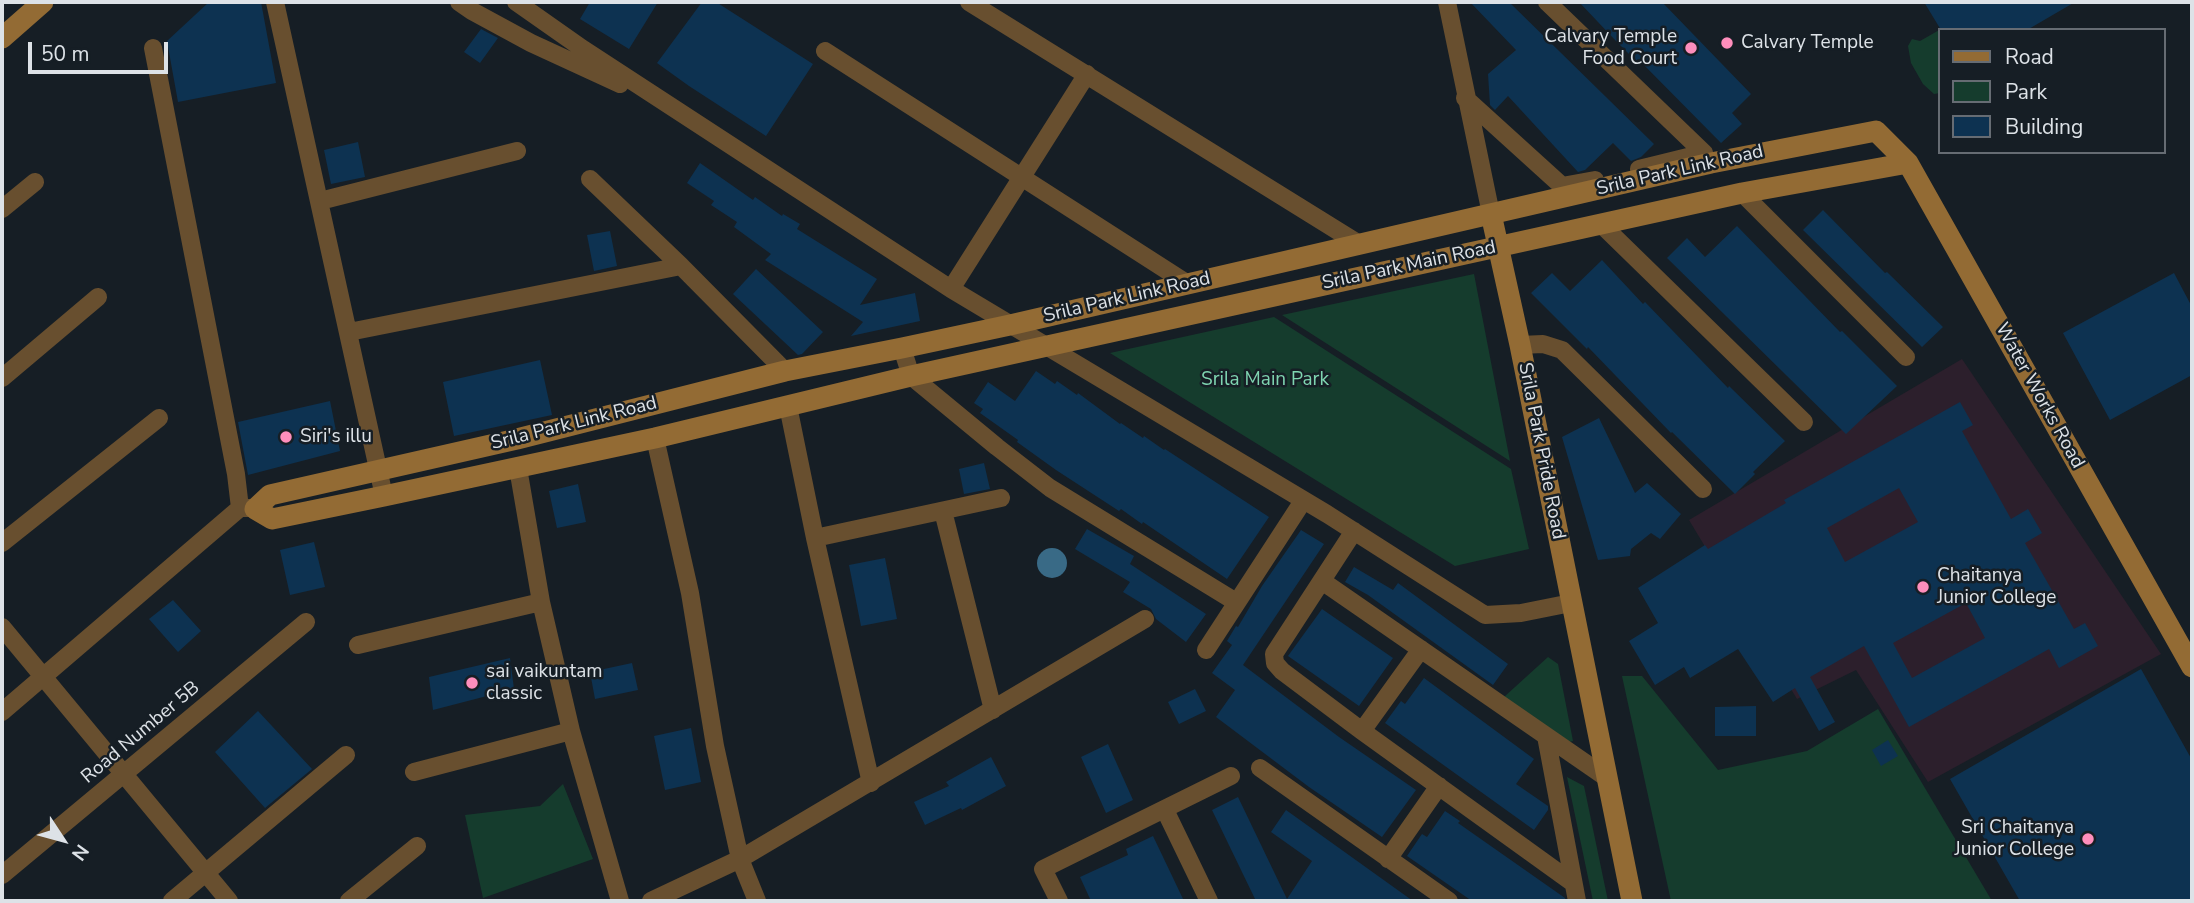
<!DOCTYPE html>
<style>
body{margin:0}
#map{position:relative;width:2194px;height:903px;overflow:hidden;background:#161e25;font-family:"Nunito Sans",sans-serif}
canvas{display:block}
.frame{position:absolute;inset:0;border:4px solid #dde2e7;pointer-events:none}
.legend{position:absolute;left:1938px;top:28px;width:228px;height:126px;box-sizing:border-box;background:#161e25;border:2px solid #666c73;margin:0;padding:9px 12px;list-style:none;font-size:21px;color:#dde2e7}
.legend li{display:flex;align-items:center;gap:14px;height:35px}
.legend b{width:35px;border:2px solid #666c73}
.north{position:absolute;left:28px;top:805px;width:70px;height:70px;-webkit-text-stroke:5px #161e25;paint-order:stroke;rotate:126deg;font-size:19px;font-weight:700;line-height:28px;text-align:center;color:#dde2e7}
.north::after{content:'';display:block;margin:auto;width:24px;height:32px;background:#dde2e7;clip-path:polygon(50% 0,100% 100%,50% 72%,0 100%)}
.scale{position:absolute;left:28px;top:42px;width:140px;height:32px;box-sizing:border-box;border:4px solid #dde2e7;border-top:0;padding-left:9px;font-size:21px;line-height:24px;white-space:nowrap;color:#dde2e7;-webkit-text-stroke:5px #161e25;paint-order:stroke}
</style>
<div id="map">
<canvas width="2194" height="903"></canvas>
<div class="frame"></div>
<ul class="legend">
<li><b style="height:9px;background:#936b34"></b>Road</li>
<li><b style="height:19px;background:#153c2d"></b>Park</li>
<li><b style="height:19px;background:#0d3251"></b>Building</li>
</ul>
<div class="north">N</div>
<div class="scale">50 m</div>
</div>
<script>
const ctx = document.querySelector('canvas').getContext('2d');
ctx.lineJoin = 'round';
function fillPath(path, color) { ctx.fillStyle = color; ctx.fill(path, 'evenodd'); }
const poly = rows => new Path2D(rows.map(r => 'M' + r).join(''));
function stroke(path, color, width, dash) { ctx.strokeStyle = color; ctx.lineWidth = width; ctx.lineCap = dash ? 'butt' : 'round'; ctx.setLineDash(dash || []); ctx.stroke(path); }
function drawText(font, color, halo, rows, align = 'center') {
  ctx.font = font + ' "Nunito Sans",sans-serif'; ctx.lineWidth = 5; ctx.setLineDash([]); ctx.textBaseline = 'middle'; ctx.strokeStyle = halo; ctx.fillStyle = color; for (const [text, x, y, turn = 0] of rows) {
    ctx.save(); ctx.translate(x, y); ctx.rotate((+turn || 0) * Math.PI / 180); ctx.textAlign = isNaN(turn) ? turn : align; if (halo) ctx.strokeText(text, 0, 0); ctx.fillText(text, 0, 0); ctx.restore();
  }
}
fillPath(poly([
 [1962,359,2161,654,1928,782,1856,670,1797,699,1689,520]
]), '#2c1f2c');
fillPath(poly([
 [1941,29,1940,93,1934,94,1923,84,1911,63,1908,46,1912,39,1920,41],
 [1474,274,1510,461,1282,315],
 [1274,317,1511,469,1529,549,1455,566,1110,353],
 [1548,657,1558,664,1573,741,1569,742,1504,697],
 [1622,676,1642,676,1718,770,1807,751,1878,709,1992,901,1671,901],
 [1567,777,1584,786,1608,901,1593,901],
 [563,784,593,859,483,898,465,815,540,806]
]), '#153c2d');
fillPath(poly([
 '1037 563a15 15 0 1 1 30 0a15 15 0 1 1-30 0Z'
]), '#396a86');
fillPath(poly([
 [209,2,261,2,276,83,178,102,167,41],
 [590,2,658,2,629,49,580,19],
 [702,2,716,2,813,64,766,136,689,86,657,63],
 [1470,2,1509,2,1654,144,1641,157,1631,161,1613,143,1585,170,1578,172,1508,96,1495,110,1490,105,1488,74,1516,50],
 [1579,2,1662,2,1751,94,1732,113,1742,124,1721,143,1638,59,1636,61,1616,41],
 [1924,2,2075,2,2027,30,1941,30],
 [481,29,498,38,480,63,464,52],
 [358,142,365,177,331,184,324,150],
 [700,163,753,200,755,197,782,216,783,214,800,224,797,229,877,279,860,305,915,293,920,321,851,336,863,322,765,260,771,254,734,227,737,222,711,205,714,201,687,183],
 [1823,210,1885,273,1887,272,1943,327,1922,347,1803,230],
 [1737,226,1840,332,1842,331,1897,386,1846,434,1667,258,1687,238,1705,257],
 [610,231,617,266,594,271,587,235],
 [1602,260,1643,304,1645,302,1728,388,1729,386,1785,441,1753,472,1755,474,1735,494,1672,432,1671,433,1588,347,1587,349,1531,293,1552,273,1570,291],
 [756,269,823,332,802,354,798,355,733,294],
 [2174,273,2192,307,2192,375,2110,420,2063,333],
 [540,360,552,415,454,436,443,382],
 [1036,371,1055,384,1057,381,1077,395,1078,393,1120,424,1121,423,1143,438,1144,436,1164,450,1165,449,1269,517,1227,579,1143,522,1142,524,1121,509,1119,511,1056,470,1017,442,1018,440,980,413,983,409,974,403,988,382,1015,401],
 [330,401,340,451,248,475,238,422],
 [1960,402,1973,425,1962,431,2011,519,2028,509,2042,533,2025,543,2074,629,2085,623,2098,646,2059,668,2049,649,1909,727,1864,646,1810,677,1835,722,1819,731,1795,688,1773,702,1738,649,1690,678,1684,667,1655,685,1629,641,1658,623,1638,588,1705,545,1708,549,1786,503,1784,500],
 [1899,488,1918,522,1845,562,1827,528],
 [1966,603,1985,638,1912,678,1893,643],
 [1599,418,1635,493,1647,483,1681,514,1660,539,1651,533,1631,549,1630,556,1598,560,1562,437],
 [984,463,990,489,964,494,959,469],
 [578,484,586,522,557,528,549,491],
 [1087,529,1134,556,1130,564,1206,614,1186,642,1156,619,1151,609,1123,592,1130,582,1075,549],
 [1301,530,1324,544,1243,665,1339,737,1416,790,1382,837,1309,787,1216,717,1235,690,1212,673,1232,645,1227,641,1236,626,1238,627,1262,586],
 [314,542,325,587,290,595,280,550],
 [885,558,897,619,861,626,849,565],
 [1354,567,1393,590,1398,583,1508,664,1493,685,1368,595,1345,582],
 [173,600,201,631,178,652,149,619],
 [1322,609,1393,658,1359,706,1288,656],
 [510,658,514,689,433,710,429,677],
 [632,663,638,690,595,699,590,672],
 [2141,669,2192,760,2192,901,2020,901,1950,779],
 [1424,678,1534,759,1516,784,1548,806,1548,810,1534,830,1385,723,1401,701,1405,704],
 [1195,689,1206,711,1179,724,1168,702],
 [1756,706,1756,736,1715,736,1715,707],
 [258,711,312,769,265,808,215,752],
 [691,728,701,782,665,790,654,736],
 [1888,740,1898,756,1881,766,1872,750],
 [1108,744,1133,800,1106,813,1081,757],
 [991,757,1006,786,962,810,961,808,925,825,914,802,949,786,946,782],
 [1238,797,1287,899,1312,861,1271,832,1286,810,1413,901,1256,901,1212,810],
 [1445,811,1460,821,1458,823,1565,898,1565,901,1472,901,1407,856,1422,834,1427,837],
 [1153,836,1184,901,1091,901,1080,877,1128,855,1126,849]
]), '#0d3251');
stroke(poly([
 [275,2,384,496],
 [459,2,472,11,531,43,620,84],
 [516,2,583,49,951,289,1327,514,1485,615,1521,613,1571,603],
 [969,2,1359,244],
 [1447,2,1491,214],
 [1547,2,1704,153],
 [153,48,236,474,240,508],
 [825,51,1188,284],
 [1465,98,1562,186,1595,180],
 [1639,169,1704,153],
 [1742,193,1906,357],
 [320,201,517,151],
 [2,209,35,182],
 [1601,224,1804,422],
 [681,266,785,371],
 [951,289,1087,74],
 [349,332,681,266,590,179],
 [1520,345,1543,344,1562,350,1703,489],
 [902,348,911,376,997,447,1050,488,1236,602],
 [2,378,98,297],
 [788,406,815,538,871,783],
 [655,438,690,593,715,746,740,859,757,901],
 [518,468,541,602,571,731,620,901],
 [943,511,993,710],
 [1354,531,1274,654,1275,663,1282,671,1362,731,1573,883],
 [815,538,1001,498],
 [2,543,159,418],
 [1322,581,1607,778],
 [2,627,229,901],
 [358,645,541,602],
 [1206,650,1303,501],
 [2,712,240,508,252,508],
 [1362,731,1421,649],
 [1546,736,1577,901],
 [1260,768,1449,901],
 [414,772,571,731],
 [1165,810,1209,901],
 [1388,859,1439,786],
 [2,875,306,622],
 [172,901,346,755],
 [349,901,417,846],
 [651,901,740,859,1145,619],
 [1059,901,1043,869,1231,776]
]), '#684f2f', 18);
stroke(poly([
 [2,38,43,2],
 [1908,163,1742,193,911,376,655,438,384,496,272,519,255,509,270,495,517,439,785,371,902,348,1010,325,1711,163,1876,131,1908,163,2192,667],
 [1491,214,1520,345,1632,901]
]), '#936b34', 21);
for (const [x, y, r, color] of [
 [1727,43,7,"#fe8ebc"],
 [1691,48,7,"#fe8ebc"],
 [286,437,7,"#fe8ebc"],
 [1923,587,7,"#fe8ebc"],
 [472,683,7,"#fe8ebc"],
 [2088,839,7,"#fe8ebc"]
]) { const dot = new Path2D(); dot.arc(x, y, r, 0, 2 * Math.PI); ctx.fillStyle = color; ctx.fill(dot); stroke(dot, '#161e25', 2.5); }
drawText('19px', '#dde2e7', '#161e25', [
 ["Calvary Temple",1677,37,"right"],
 ["Food Court",1677,59,"right"],
 ["Calvary Temple",1741,43],
 ["Siri's illu",300,437],
 ["Chaitanya",1937,576],
 ["Junior College",1937,598],
 ["sai vaikuntam",486,672],
 ["classic",486,694],
 ["Sri Chaitanya",2074,828,"right"],
 ["Junior College",2074,850,"right"]
], 'left');
drawText('19px', '#dde2e7', '#161e25', [
 ["Srila Park Link Road",1680,171,-13],
 ["Srila Park Main Road",1409,266,-12],
 ["Srila Park Link Road",1127,298,-13],
 ["Water Works Road",2039,396,61],
 ["Srila Park Link Road",574,424,-14],
 ["Srila Park Pride Road",1541,451,79],
 ["Road Number 5B",141,733,-40]
]);
drawText('19px', '#7fd5b1', '#161e25', [
 ["Srila Main Park",1265,380]
]);
</script>
